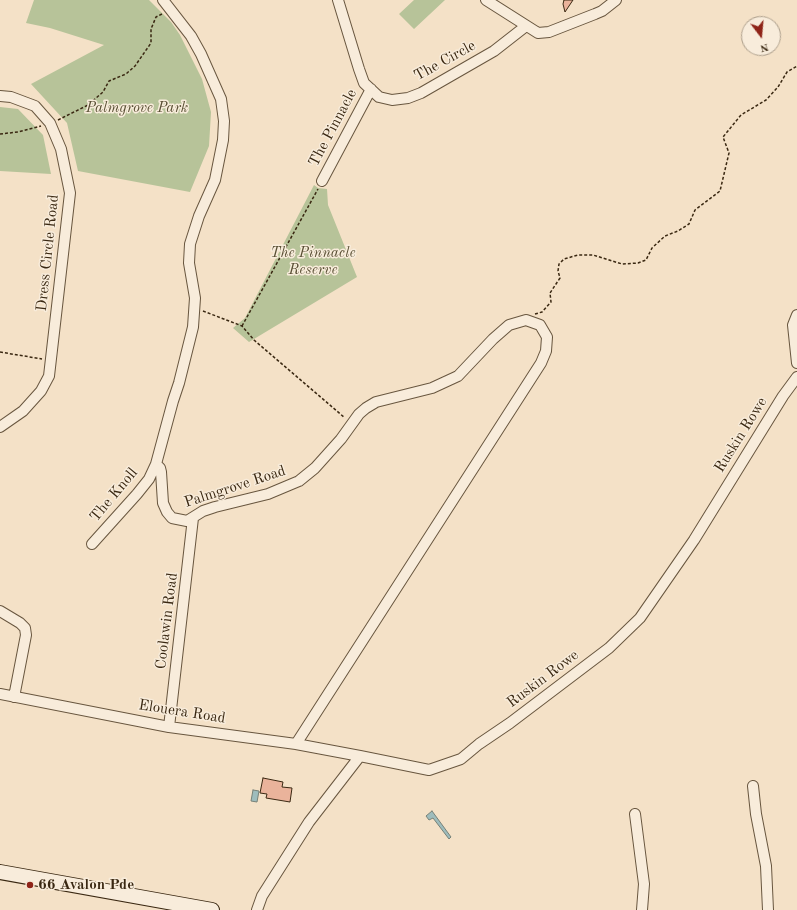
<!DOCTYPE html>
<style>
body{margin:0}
#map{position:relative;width:797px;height:910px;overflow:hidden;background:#f4e1c7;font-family:"Old Standard TT",serif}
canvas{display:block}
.north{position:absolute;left:741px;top:16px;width:40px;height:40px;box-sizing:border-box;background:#f8ecdb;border:1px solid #ac9e8b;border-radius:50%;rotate:164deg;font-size:11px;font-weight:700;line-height:16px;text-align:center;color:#3a2812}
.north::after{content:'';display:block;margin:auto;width:14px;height:18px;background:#8f2418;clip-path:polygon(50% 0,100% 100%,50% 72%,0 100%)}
</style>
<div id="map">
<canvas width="797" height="910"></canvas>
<div class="north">N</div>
</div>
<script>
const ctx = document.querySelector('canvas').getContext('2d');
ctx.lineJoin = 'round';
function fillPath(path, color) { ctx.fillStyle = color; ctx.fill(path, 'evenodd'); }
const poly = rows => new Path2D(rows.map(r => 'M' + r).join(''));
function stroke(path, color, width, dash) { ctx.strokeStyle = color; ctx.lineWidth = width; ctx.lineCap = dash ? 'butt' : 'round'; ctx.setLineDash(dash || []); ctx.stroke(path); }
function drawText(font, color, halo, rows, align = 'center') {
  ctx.font = font + ' "Old Standard TT",serif'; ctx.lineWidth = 3; ctx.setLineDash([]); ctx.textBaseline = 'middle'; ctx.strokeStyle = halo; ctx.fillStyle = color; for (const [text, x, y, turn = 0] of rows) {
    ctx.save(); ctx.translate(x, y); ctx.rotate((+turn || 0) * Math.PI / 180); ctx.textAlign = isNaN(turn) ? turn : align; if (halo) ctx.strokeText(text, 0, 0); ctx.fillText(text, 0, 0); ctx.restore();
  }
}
fillPath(poly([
 [34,0,149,0,171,22,180,35,202,79,211,112,209,146,190,192,78,171,67,123,31,84,104,45,50,28,26,23],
 [414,0,445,0,414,29,399,14],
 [0,107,18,109,43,135,51,174,0,171],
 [314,185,318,188,327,189,328,205,357,277,249,342,233,328,245,318]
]), '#b7c399');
const water = poly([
 [253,790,259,791,257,802,251,801,253,790],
 [432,811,451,837,449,839,433,818,429,820,426,816,432,811]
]);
fillPath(water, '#9ebcbc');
stroke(water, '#768178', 1);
const building = poly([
 [564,0,573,0,565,12,563,4,564,0],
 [263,778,283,782,282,787,292,788,290,802,266,798,267,794,260,793,263,778]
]);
fillPath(building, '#eab39b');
stroke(building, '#3a2812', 1);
const street = poly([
 [163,0,191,36,201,54,221,99,224,121,223,140,215,180,199,216,190,244,189,263,195,298,193,327,179,383,173,401,156,464,160,468,161,472,163,503,167,512,172,518,187,521,203,511,215,507,268,494,299,481,315,468,341,439,359,414,366,408,376,402,432,388,458,376,493,339,509,325,526,320,540,325,547,337,546,351,541,363,296,744],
 [338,0,359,69,364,83,379,97,392,100,408,98,421,93,494,51,526,26],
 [486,0,538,33,549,32,595,14,602,11,616,0],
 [0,96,11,97,35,106,50,123,61,149,70,193,49,376,41,391,23,411,0,427],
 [322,181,371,89],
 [797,315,793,325,797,363],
 [92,544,137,494,149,479,156,464],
 [0,611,20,623,25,628,26,635,14,697],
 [0,694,169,727,296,744,360,756],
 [169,727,193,518],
 [753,786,756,814,766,866,768,910],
 [635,814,644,884,642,910],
 [257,910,262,896,309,822,360,756,429,770,461,759,479,744,510,723,609,648,640,618,694,540,783,396,797,377]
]);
const secondary = poly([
 [0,872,212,910]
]);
stroke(street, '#68563f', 12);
stroke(secondary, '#3a2812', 16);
stroke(poly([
 [58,120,88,105,103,92,109,81,126,74,135,66,151,43,151,29,156,17,162,14],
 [0,134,18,132,41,126],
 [203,311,242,326,254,340,345,418],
 [535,314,542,312,551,302,550,293,560,278,558,271,559,264,564,259,578,255,593,255,622,264,638,263,646,260,652,248,665,236,678,231,689,224,695,210,720,191,729,153,723,137,741,115,766,100,778,87,787,72,797,66],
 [242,326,318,189],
 [0,352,42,359]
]), '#3a2812', 1.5, [3, 2]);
stroke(street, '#f8ecdb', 10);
stroke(secondary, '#f8ecdb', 14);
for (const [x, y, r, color] of [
 [30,885,4,"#8f2418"]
]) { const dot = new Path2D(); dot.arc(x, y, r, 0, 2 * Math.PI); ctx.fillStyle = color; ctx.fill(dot); stroke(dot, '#f8ecdb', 1.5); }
drawText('15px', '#3a2812', '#f8ecdb', [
 ["The Circle",445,61,-29],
 ["The Pinnacle",333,128,-62],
 ["Dress Circle Road",48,253,-84],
 ["Ruskin Rowe",741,435,-58],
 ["Palmgrove Road",235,487,-18],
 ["The Knoll",114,495,-50],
 ["Coolawin Road",167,621,-83],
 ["Ruskin Rowe",543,679,-37],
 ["Elouera Road",182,712,9]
]);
drawText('italic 15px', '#594f34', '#f8ecdb', [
 ["Palmgrove Park",137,108],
 ["The Pinnacle",313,253],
 ["Reserve",313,270]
]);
drawText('bold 15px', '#3a2812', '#f8ecdb', [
 ["66 Avalon Pde",38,885]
], 'left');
</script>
